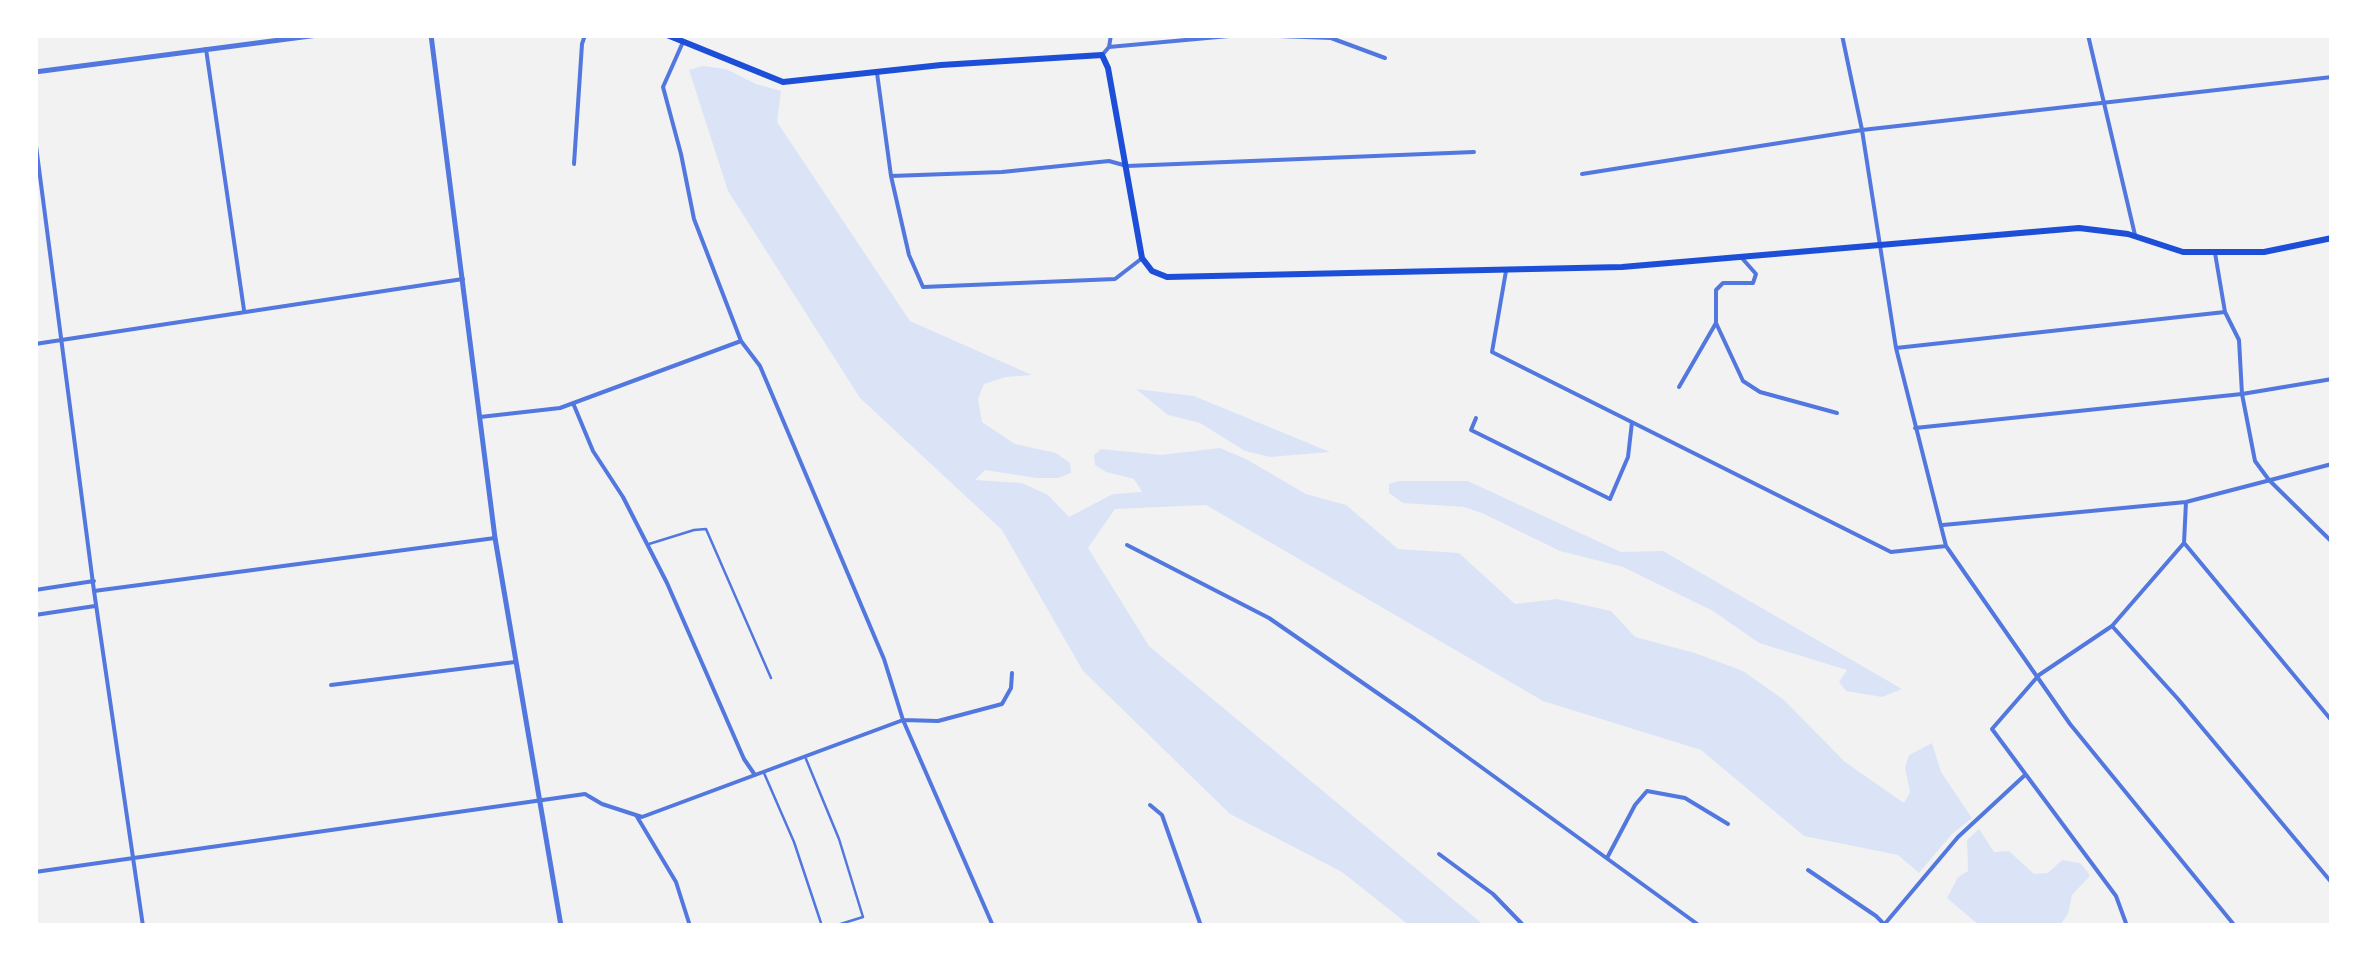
<!DOCTYPE html>
<style>
body{margin:0}
#map{position:relative;width:2367px;height:961px;overflow:hidden;background:#f2f2f2;font-family:"PT Sans Narrow",sans-serif}
canvas{display:block}
.frame{position:absolute;inset:0;border:38px solid #fff;pointer-events:none}
</style>
<div id="map">
<canvas width="2367" height="961"></canvas>
<div class="frame"></div>
</div>
<script>
const ctx = document.querySelector('canvas').getContext('2d');
ctx.lineJoin = 'round';
function fillPath(path, color) { ctx.fillStyle = color; ctx.fill(path, 'evenodd'); }
const poly = rows => new Path2D(rows.map(r => 'M' + r).join(''));
function stroke(path, color, width, dash) { ctx.strokeStyle = color; ctx.lineWidth = width; ctx.lineCap = dash ? 'butt' : 'round'; ctx.setLineDash(dash || []); ctx.stroke(path); }
fillPath(poly([
 [703,66,726,69,756,84,781,91,777,122,910,321,1032,375,1006,377,984,384,978,399,982,422,1015,444,1056,453,1070,463,1071,473,1058,478,1036,478,985,470,975,480,1022,483,1048,495,1069,517,1113,494,1142,492,1134,479,1106,472,1095,465,1094,455,1101,449,1161,455,1220,448,1246,459,1306,494,1346,505,1398,549,1459,553,1515,604,1557,599,1611,611,1635,637,1695,653,1743,671,1784,700,1845,762,1904,803,1910,792,1905,768,1909,755,1932,743,1941,772,1972,818,1951,835,1919,873,1898,855,1804,836,1701,750,1543,701,1206,505,1115,509,1088,548,1149,646,1485,926,1410,926,1342,872,1230,814,1083,671,1002,530,860,398,728,191,689,70],
 [1136,389,1194,396,1330,452,1270,457,1245,451,1200,423,1168,415],
 [1399,481,1468,481,1621,552,1663,551,1902,689,1882,697,1846,691,1839,682,1847,670,1759,643,1713,611,1623,567,1560,551,1482,513,1464,507,1403,503,1389,493,1389,484],
 [1979,829,1994,852,2009,851,2034,874,2048,873,2062,860,2080,863,2087,871,2090,876,2072,895,2068,914,2059,926,1980,926,1947,898,1958,877,1968,871,1967,840]
]), '#dbe4f7');
stroke(poly([
 [649,544,694,530,706,529,771,678],
 [806,759,839,839,863,917,834,926],
 [764,773,794,842,822,926]
]), '#5277de', 2.5);
stroke(poly([
 [1252,35,1331,38,1385,58],
 [1842,35,1862,130,1896,348,1946,546,2070,724,2235,926],
 [2088,35,2135,235],
 [683,42,663,87,681,154,694,219,741,341,760,366,884,659,903,720,993,926],
 [1109,47,1111,35],
 [206,49,244,310],
 [1103,54,1109,47,1240,35],
 [877,73,891,176,909,255,923,287,1115,279,1141,259],
 [35,138,94,591,143,926],
 [574,164,582,44,585,35],
 [1582,174,1862,130,2332,77],
 [891,176,1002,172,1109,161,1127,166,1474,152],
 [2215,253,2225,312,2239,340,2242,394,2255,461,2269,480,2332,542],
 [1741,257,1756,274,1753,283,1723,283,1716,290,1716,323,1743,381,1760,392,1837,413],
 [1506,271,1492,352,1891,552,1946,546],
 [35,344,463,279],
 [1896,348,2225,312],
 [1679,387,1716,323],
 [573,403,593,451,623,497,667,583,744,759,755,775],
 [480,417,560,408,741,341],
 [1476,418,1471,430,1610,499,1628,457,1632,422],
 [1915,428,2242,394,2332,379],
 [1943,525,2186,502,2332,464],
 [2184,543,2186,502],
 [2185,544,2332,721],
 [1127,545,1269,618,1415,719,1700,926],
 [35,590,94,581],
 [94,591,495,538],
 [35,615,95,606],
 [2112,626,2178,699,2332,883],
 [331,685,515,662],
 [1150,805,1162,815,1201,926],
 [636,815,676,882,690,926],
 [1439,854,1493,894,1524,926],
 [1607,858,1635,805,1647,791,1685,798,1728,824],
 [1808,870,1876,916,1886,926],
 [35,872,585,794,602,804,642,817,903,720,938,721,1002,704,1011,688,1012,673],
 [1883,926,1958,837,2025,775],
 [2127,926,2116,896,1992,729,2039,675,2112,626,2184,543]
]), '#5277de', 4);
stroke(poly([
 [431,35,495,538,561,926],
 [35,72,318,35]
]), '#5277de', 5);
stroke(poly([
 [667,35,783,82,941,65,1102,55,1108,68,1142,258,1152,271,1167,277,1622,267,2079,228,2128,234,2183,252,2264,252,2332,238]
]), '#1d4ed8', 6);
</script>
